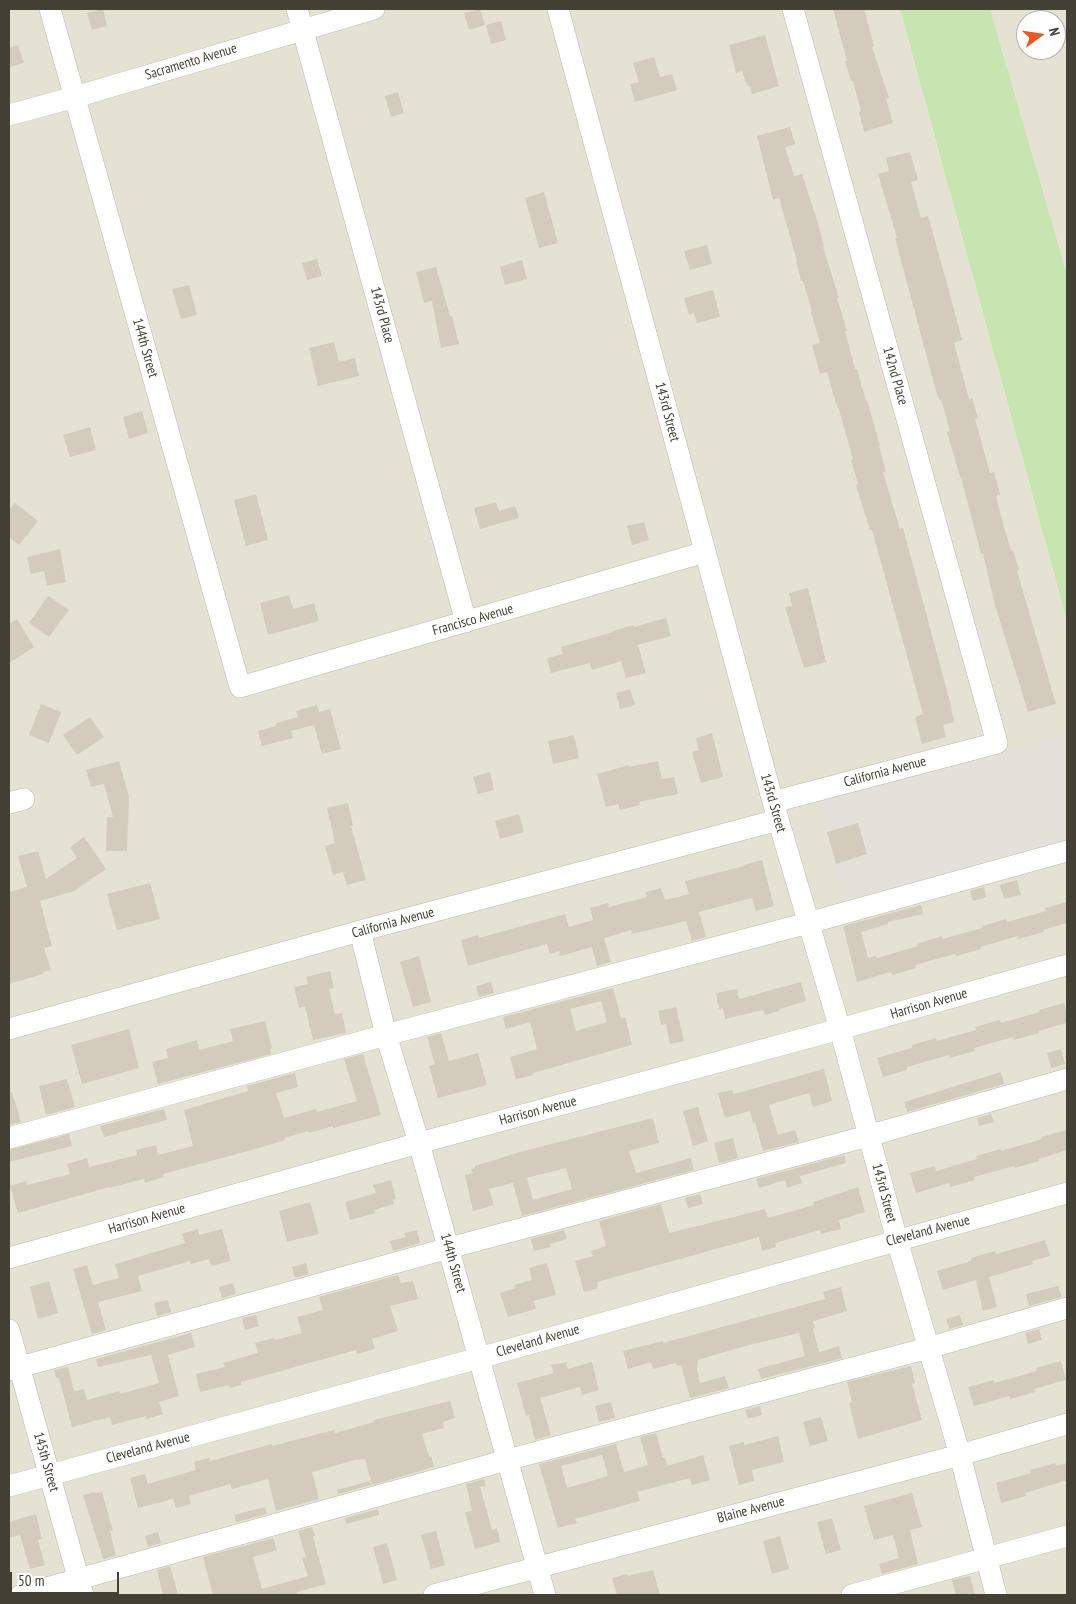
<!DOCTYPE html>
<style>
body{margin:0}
#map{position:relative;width:1076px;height:1604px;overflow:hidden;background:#f2efe6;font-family:"PT Sans Narrow",sans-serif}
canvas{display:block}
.frame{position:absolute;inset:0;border:10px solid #444036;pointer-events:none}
.north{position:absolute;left:1016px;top:10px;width:50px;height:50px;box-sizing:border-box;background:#fff;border:1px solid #b4b3af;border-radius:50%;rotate:76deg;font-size:14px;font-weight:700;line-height:20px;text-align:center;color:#444036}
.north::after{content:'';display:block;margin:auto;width:18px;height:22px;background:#ec5722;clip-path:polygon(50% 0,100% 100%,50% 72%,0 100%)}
.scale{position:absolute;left:10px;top:1572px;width:109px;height:22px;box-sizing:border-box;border:2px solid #444036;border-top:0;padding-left:6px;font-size:15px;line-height:18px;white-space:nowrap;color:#444036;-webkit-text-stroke:4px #fff;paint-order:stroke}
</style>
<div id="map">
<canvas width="1076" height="1604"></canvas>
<div class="frame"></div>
<div class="north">N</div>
<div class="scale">50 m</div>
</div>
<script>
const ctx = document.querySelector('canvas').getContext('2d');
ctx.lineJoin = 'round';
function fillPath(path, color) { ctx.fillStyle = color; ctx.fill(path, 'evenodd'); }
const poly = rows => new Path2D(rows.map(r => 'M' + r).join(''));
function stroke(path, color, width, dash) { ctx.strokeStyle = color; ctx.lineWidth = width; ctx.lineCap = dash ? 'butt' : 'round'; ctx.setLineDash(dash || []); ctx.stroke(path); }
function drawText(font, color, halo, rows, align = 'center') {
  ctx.font = font + ' "PT Sans Narrow",sans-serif'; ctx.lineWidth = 4; ctx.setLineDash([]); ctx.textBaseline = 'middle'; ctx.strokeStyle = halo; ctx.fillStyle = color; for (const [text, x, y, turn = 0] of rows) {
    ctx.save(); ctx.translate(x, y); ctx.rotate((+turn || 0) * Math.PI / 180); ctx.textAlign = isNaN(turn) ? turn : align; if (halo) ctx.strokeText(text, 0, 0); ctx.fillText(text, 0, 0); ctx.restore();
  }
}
fillPath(poly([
 [9,9,900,9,1067,621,1067,1595,9,1595],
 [990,9,1067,9,1067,274],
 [1026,20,1056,20,1056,50,1026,50]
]), '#e5e2d4');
fillPath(poly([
 [1067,734,1067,842,844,903,816,803]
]), '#e4e1db');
fillPath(poly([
 [900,9,990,9,1067,274,1067,621]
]), '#c7e4b1');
fillPath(poly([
 [103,9,107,26,92,30,87,13],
 [480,9,485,25,469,30,464,13],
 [833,9,864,9,874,46,872,47,889,98,886,99,893,123,864,132,859,112,861,111,853,81,851,81,845,61,847,61],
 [501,21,506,40,491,44,486,25],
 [765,35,779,86,752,94,749,85,747,86,742,71,736,73,729,45],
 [18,45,24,63,9,67,9,48],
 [654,57,660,77,672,74,677,90,635,102,630,84,639,82,633,63],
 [398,92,404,113,391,117,385,96],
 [790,127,795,144,785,147,794,176,802,174,819,227,824,247,823,247,839,298,837,298,847,331,845,331,855,369,857,369,866,401,867,400,880,446,879,446,886,472,883,472,892,503,900,529,903,528,950,702,954,722,943,725,946,737,922,744,915,717,923,714,895,613,872,530,870,530,856,485,858,484,851,460,853,459,837,403,836,404,827,372,820,374,812,345,820,343,811,312,812,311,803,281,801,281,796,261,797,261,779,198,773,200,757,136],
 [910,152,918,180,911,182,921,218,928,216,946,280,962,340,954,343,969,399,972,398,978,418,975,419,990,473,994,472,1000,494,996,496,1002,520,1011,551,1013,550,1019,570,1017,571,1056,704,1028,712,995,605,983,554,981,554,961,477,960,477,947,432,950,431,941,399,939,400,933,380,895,238,897,238,878,174,889,171,886,158],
 [544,192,558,243,539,248,525,198],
 [707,245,712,264,690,270,684,251],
 [317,259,322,276,307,280,302,263],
 [522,260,527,279,505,285,500,267],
 [436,267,450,316,452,316,459,344,441,348,432,301,424,303,416,272],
 [189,285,197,315,181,319,172,289],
 [713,290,720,317,697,323,694,313,689,315,684,298],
 [334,342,339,362,355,358,359,376,318,386,309,348],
 [142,411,148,433,129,439,123,417],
 [90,427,96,450,70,457,63,435],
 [256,494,268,540,246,546,234,500],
 [496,502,499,511,515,506,519,518,480,529,474,508],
 [15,503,38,521,19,545,9,537,9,510],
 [644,522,649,540,632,545,627,526],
 [60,549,66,582,47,586,44,571,31,574,27,557],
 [808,588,826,662,804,668,785,607,792,606,789,593],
 [289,595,293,609,314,603,319,621,268,635,260,603],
 [48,596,69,610,49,637,29,623],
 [666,618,671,636,638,645,646,673,626,678,621,661,592,670,590,663,551,673,547,658,563,654,561,647,613,632,613,631,633,625,634,627],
 [17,619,34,647,9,663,9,624],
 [630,689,635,705,620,709,616,693],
 [41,704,61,712,49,743,29,735],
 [317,705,319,712,330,709,341,749,322,754,314,725,291,731,293,738,262,746,258,731,276,726,276,723,298,717,296,711],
 [90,717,104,737,77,755,63,735],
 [712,733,723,777,701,783,692,752,699,750,696,738],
 [574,735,579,758,553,764,548,741],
 [119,761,129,797,127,851,106,851,107,817,113,817,104,784,91,787,86,770],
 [658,761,662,779,674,777,678,794,639,802,640,805,620,810,618,804,606,807,597,774,629,765,629,767],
 [490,772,494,790,478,794,473,777],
 [348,803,353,826,351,826,366,880,347,885,343,872,333,875,325,846,335,843,327,808],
 [519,814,524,832,500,839,495,821],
 [858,823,867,854,836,864,827,832],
 [84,837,106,869,74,891,40,901,52,946,44,948,51,970,43,972,43,974,9,984,9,892,27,887,18,856,38,851,46,879,77,858,70,847],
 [762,860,774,906,756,911,752,898,699,912,706,937,692,941,686,921,632,934,631,930,604,938,611,962,597,966,592,947,560,956,559,951,550,954,547,944,468,966,461,940,478,935,479,938,565,914,569,927,593,920,590,908,608,903,609,907,647,897,646,892,661,888,665,900,689,894,685,881,744,866,743,865],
 [1017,880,1021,895,1004,899,1000,885],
 [150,883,160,919,117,930,107,894],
 [984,887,986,897,973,901,970,891],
 [1067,902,1067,923,1043,930,1044,932,1019,939,1018,936,980,947,981,949,956,956,955,954,915,965,916,968,892,975,891,972,857,982,843,926,921,905,923,914,888,922,888,924,861,932,868,958,876,956,877,958,918,946,917,944,942,936,943,939,982,928,982,926,1006,919,1007,922,1046,911,1045,908],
 [419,956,431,1002,413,1007,400,962],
 [330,971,334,988,329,989,335,1014,342,1013,346,1033,313,1040,305,1006,299,1008,294,987,308,984,306,977],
 [491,982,494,993,479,997,476,986],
 [801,982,806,1001,779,1009,779,1011,765,1015,763,1010,725,1019,723,1008,719,1009,716,993,737,989,739,999],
 [613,988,621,1018,625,1017,632,1045,533,1073,534,1075,516,1079,510,1057,537,1049,530,1022,506,1029,503,1017],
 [601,1001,607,1022,576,1031,570,1009],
 [1064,1003,1067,1015,1067,1023,1038,1031,1039,1033,1014,1040,1013,1037,974,1048,975,1051,950,1058,949,1055,907,1067,907,1070,883,1077,877,1058,912,1048,912,1045,936,1038,937,1041,976,1030,975,1027,1000,1020,1001,1023,1040,1012,1039,1010],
 [676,1007,684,1041,670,1044,666,1024,661,1025,658,1011],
 [265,1021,272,1048,270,1049,271,1054,158,1084,152,1062,168,1058,166,1049,197,1040,199,1050,233,1041,230,1029],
 [129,1029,139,1068,82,1084,71,1045],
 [441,1033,449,1061,478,1053,487,1085,438,1098,429,1066,435,1065,427,1037],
 [1061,1049,1065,1064,1051,1068,1047,1053],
 [363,1054,381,1115,333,1128,333,1126,309,1133,308,1131,284,1138,285,1140,259,1148,163,1174,164,1177,145,1183,144,1179,109,1188,109,1187,18,1213,10,1186,26,1181,27,1185,70,1174,67,1164,87,1158,89,1167,137,1155,136,1150,156,1145,158,1155,193,1146,184,1110,248,1091,247,1086,295,1073,298,1087,276,1093,284,1118,316,1109,317,1112,357,1101,344,1059],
 [824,1069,832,1101,813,1107,809,1093,769,1105,778,1135,795,1130,799,1142,763,1151,755,1122,753,1123,750,1111,725,1118,718,1093,732,1090,734,1094],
 [1001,1072,1004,1084,907,1112,904,1102],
 [67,1079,75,1107,46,1115,39,1086],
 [9,1092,12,1092,21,1122,9,1125],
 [698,1107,708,1141,693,1146,683,1111],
 [164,1109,167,1120,117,1133,117,1134,104,1137,100,1126],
 [991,1114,994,1122,979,1126,977,1118],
 [653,1118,659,1143,629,1151,636,1173,691,1158,694,1170,522,1216,513,1183,489,1189,494,1205,473,1211,465,1175,473,1173,471,1169,475,1168,475,1166,520,1152],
 [566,1168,572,1189,533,1200,527,1178],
 [1067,1130,1067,1150,1039,1159,1039,1161,1015,1168,1014,1166,974,1177,975,1180,950,1187,949,1183,916,1193,910,1173,935,1166,936,1171,977,1159,976,1156,1001,1149,1001,1151,1042,1139,1041,1137],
 [69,1134,72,1146,9,1162,9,1150],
 [733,1138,738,1158,719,1163,714,1143],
 [844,1155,846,1163,800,1176,802,1183,787,1188,785,1180,759,1188,756,1179],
 [391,1180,396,1199,393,1200,394,1204,374,1210,375,1213,350,1220,345,1202,376,1193,373,1185],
 [858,1187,865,1212,839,1220,841,1229,821,1234,820,1230,775,1243,776,1247,762,1251,759,1237,597,1282,598,1288,584,1292,575,1261,593,1256,591,1251,606,1246,599,1221,661,1204,669,1233,765,1209,768,1218,814,1205,813,1202],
 [700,1194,703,1204,688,1208,685,1198],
 [310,1202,319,1234,287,1242,279,1211],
 [198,1229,199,1235,222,1229,231,1261,211,1266,209,1259,191,1264,190,1261,138,1276,142,1291,98,1302,106,1330,92,1334,73,1269,87,1265,93,1285,119,1278,115,1264,185,1243,182,1234],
 [417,1230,420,1243,393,1251,390,1241,406,1237,404,1233],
 [564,1230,567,1239,550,1244,551,1247,534,1251,531,1239],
 [1045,1240,1050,1256,1032,1261,1033,1264,989,1277,997,1307,983,1311,976,1280,943,1290,937,1271,971,1261,971,1258,995,1251,996,1254],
 [306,1263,309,1274,295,1278,292,1267],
 [547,1263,556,1295,534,1301,536,1309,508,1317,500,1293,515,1288,514,1285,532,1280,529,1268],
 [398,1275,401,1283,413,1281,418,1299,390,1306,398,1331,372,1339,375,1349,357,1354,356,1350,241,1382,241,1385,230,1388,229,1385,200,1392,196,1374,225,1367,223,1363,258,1353,255,1343,274,1338,275,1340,302,1333,297,1317,323,1310,319,1297],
 [49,1281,58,1313,38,1319,30,1287],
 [233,1283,236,1294,222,1298,219,1287],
 [1058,1286,1062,1297,1029,1306,1026,1294],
 [841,1287,847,1311,813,1321,815,1328,813,1329,819,1352,839,1346,842,1358,761,1379,758,1369,805,1356,799,1333,749,1345,698,1360,697,1369,700,1383,725,1376,729,1388,690,1398,681,1365,677,1366,676,1363,653,1369,651,1362,628,1369,623,1351,663,1341,663,1343,825,1299,823,1292],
 [168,1300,171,1312,157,1316,154,1303],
 [256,1315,259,1326,245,1330,242,1318],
 [960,1315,963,1325,949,1329,946,1319],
 [1039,1329,1042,1340,1028,1344,1025,1333],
 [191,1333,195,1347,168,1355,179,1396,159,1402,163,1414,147,1419,146,1416,112,1425,110,1417,72,1427,59,1378,56,1378,54,1370,68,1367,74,1391,84,1389,87,1400,119,1391,120,1394,159,1383,151,1355,98,1367,96,1359],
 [1061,1361,1066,1380,1034,1389,1035,1392,1010,1399,1009,1396,974,1406,968,1387,993,1380,994,1383,1037,1371,1036,1368],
 [566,1362,568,1369,592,1362,599,1390,582,1395,580,1387,540,1398,551,1435,535,1440,529,1415,526,1416,517,1383,554,1373,551,1365],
 [911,1366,915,1383,912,1384,922,1420,858,1439,849,1403,852,1402,847,1382],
 [450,1401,455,1418,443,1422,444,1428,422,1434,429,1457,431,1456,434,1467,372,1485,365,1459,359,1460,359,1459,312,1472,319,1499,276,1511,268,1479,232,1489,230,1484,189,1496,191,1504,176,1508,173,1499,138,1508,130,1478,145,1474,148,1484,196,1470,194,1462,209,1458,210,1461,272,1444,272,1446,334,1430,335,1433,374,1422,374,1420],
 [611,1402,615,1418,599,1422,595,1406],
 [760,1406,762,1415,748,1419,745,1410],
 [821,1417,828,1441,810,1446,803,1422],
 [656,1433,663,1458,665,1458,667,1466,703,1455,710,1480,692,1485,690,1478,637,1492,640,1501,575,1519,577,1523,558,1528,539,1464,616,1444,624,1472,648,1465,640,1437],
 [602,1455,608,1476,567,1488,561,1466],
 [778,1436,784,1462,752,1470,754,1481,739,1485,729,1446,744,1442,744,1445],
 [1055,1463,1056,1466,1067,1463,1067,1480,1025,1493,1026,1496,1001,1503,996,1483,1031,1473,1030,1470],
 [484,1479,486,1486,480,1487,492,1530,497,1528,500,1542,475,1549,465,1512,472,1511,466,1484],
 [370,1481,371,1485,338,1494,337,1490],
 [94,1492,96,1493,102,1492,113,1531,110,1531,116,1556,103,1559,83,1495],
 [912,1493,922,1527,910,1530,918,1564,882,1574,879,1564,899,1558,893,1535,874,1540,864,1506],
 [265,1507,267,1514,236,1522,234,1515],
 [378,1509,379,1515,346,1524,345,1518],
 [36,1514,42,1539,38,1540,45,1565,30,1569,20,1535,9,1538,9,1522],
 [832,1518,841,1550,826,1554,817,1522],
 [312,1527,315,1536,313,1537,326,1584,297,1592,298,1595,213,1595,203,1557,273,1538,277,1550,253,1557,262,1589,308,1576,302,1558,306,1557,298,1531],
 [436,1531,445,1565,431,1569,421,1535],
 [158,1532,161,1543,148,1547,145,1536],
 [780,1536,789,1569,772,1574,763,1541],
 [387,1543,397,1580,383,1584,373,1547],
 [170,1566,178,1595,163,1595,157,1570],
 [653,1570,660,1595,617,1595,612,1578,627,1574,628,1576],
 [970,1576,975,1595,956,1595,952,1580]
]), '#d3ccbc');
const minor = poly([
 [50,9,240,687,705,552],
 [297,9,466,622],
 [558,9,773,802,840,1029,897,1240,960,1455,996,1595],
 [9,115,75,97,374,9],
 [773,802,997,743,793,9],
 [9,803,24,799],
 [360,931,386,1035,419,1143,545,1595],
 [9,1029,360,931,778,820],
 [9,1138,386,1035,808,923,1067,851],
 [9,1258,419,1143,840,1029,1067,965],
 [9,1330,83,1595],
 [9,1370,449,1248,868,1136,1067,1079],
 [9,1486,479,1358,1067,1193],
 [21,1595,507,1460,928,1348,1067,1308],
 [434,1595,960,1455,1067,1424],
 [852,1595,1067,1536]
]);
stroke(minor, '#bcb8a9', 22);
stroke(minor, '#fff', 21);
drawText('14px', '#444036', '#fff', [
 ["Sacramento Avenue",191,62,-17],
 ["143rd Place",382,315,75],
 ["144th Street",145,348,74],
 ["142nd Place",895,376,74],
 ["143rd Street",667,412,75],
 ["Francisco Avenue",473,620,-16],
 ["California Avenue",885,772,-15],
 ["143rd Street",773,803,74],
 ["California Avenue",393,923,-15],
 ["Harrison Avenue",929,1004,-16],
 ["Harrison Avenue",538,1111,-15],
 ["143rd Street",884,1193,75],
 ["Harrison Avenue",147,1219,-16],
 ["Cleveland Avenue",928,1231,-15],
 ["144th Street",453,1263,74],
 ["Cleveland Avenue",538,1341,-16],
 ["Cleveland Avenue",148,1448,-15],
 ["145th Street",46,1462,74],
 ["Blaine Avenue",751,1510,-15]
]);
</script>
